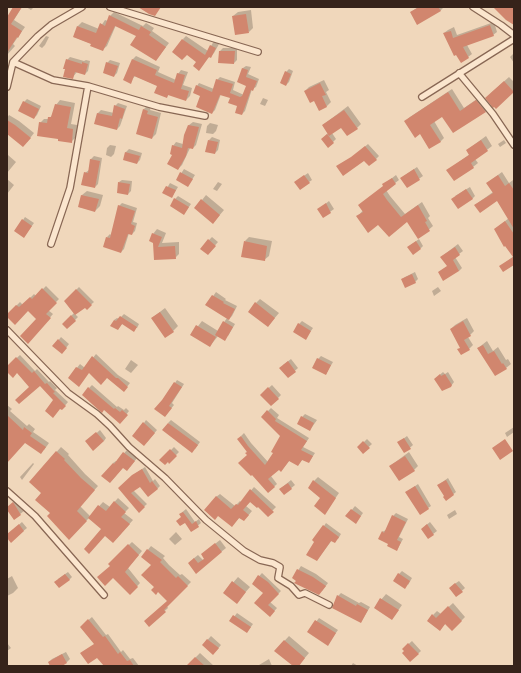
<!DOCTYPE html>
<style>
body{margin:0}
#map{position:relative;width:521px;height:673px;overflow:hidden;background:#f0d7bb;font-family:"PT Serif",serif}
canvas{display:block}
.frame{position:absolute;inset:0;border:8px solid #36231a;pointer-events:none}
</style>
<div id="map">
<canvas width="521" height="673"></canvas>
<div class="frame"></div>
</div>
<script>
const ctx = document.querySelector('canvas').getContext('2d');
ctx.lineJoin = 'round';
function fillPath(path, color) { ctx.fillStyle = color; ctx.fill(path, 'evenodd'); }
const poly = rows => new Path2D(rows.map(r => 'M' + r).join(''));
function stroke(path, color, width, dash) { ctx.strokeStyle = color; ctx.lineWidth = width; ctx.lineCap = dash ? 'butt' : 'round'; ctx.setLineDash(dash || []); ctx.stroke(path); }
fillPath(poly([
 [14,7,22,7,14,20,25,27,13,44,15,46,7,55,7,16,8,17],
 [26,7,34,7,31,10],
 [418,7,443,7,443,8,440,11,411,12],
 [251,10,253,28,249,32,233,16,238,12],
 [114,12,143,26,146,23,154,28,152,31,169,43,156,60,137,35,116,25,107,46,102,50,92,44,74,37,78,26,82,22,99,29,105,20,108,21,110,16],
 [494,22,497,32,493,35,467,45,472,54,468,57,444,33,448,30,454,27,457,35],
 [46,36,49,37,45,45,42,48,39,46],
 [186,36,208,51,214,41,219,44,214,53,210,57,197,61,187,54,183,39],
 [223,48,237,48,237,60,234,63,219,63,220,51],
 [514,53,514,63,510,57],
 [136,56,160,67,158,72,176,80,178,74,181,70,188,72,183,85,192,88,190,96,186,100,169,94,167,97,158,86,135,76,130,82,133,59],
 [70,57,84,61,86,60,90,61,88,71,85,74,77,72,72,78,67,60],
 [110,60,120,63,117,73,114,76,107,63],
 [246,66,251,67,248,74,259,79,256,87,252,89,245,111,242,114,238,106,232,97,221,94,215,110,212,113,197,86,199,83,214,89,217,80,220,77,235,82,233,90,244,95,247,85,238,81,243,68],
 [289,69,293,71,289,82,286,85,286,72],
 [509,77,514,82,514,91,496,107,491,93],
 [324,80,329,90,326,92,331,102,327,106,320,110,314,99,305,91,309,87],
 [452,89,464,108,480,97,489,108,485,112,442,115,434,121,444,138,440,142,421,133,406,121,410,117],
 [263,98,268,100,265,106,260,104],
 [27,99,41,106,37,115,34,118,24,102],
 [60,100,75,103,71,124,77,125,76,137,71,142,60,138,40,123,44,119,49,119,53,114,56,105],
 [118,103,127,106,120,126,117,129,96,124,98,113,101,110,114,113,115,106],
 [147,106,151,107,150,110,161,113,156,134,152,138,143,110],
 [348,106,361,124,357,128,342,126,332,133,336,139,328,147,322,139,328,133,323,125],
 [9,115,19,121,34,133,27,142,7,133,7,118],
 [193,122,202,124,196,145,193,148,190,148,182,165,178,169,173,146,176,142,183,144,189,125],
 [210,123,218,125,216,131,213,134,206,133,207,126],
 [486,136,492,146,475,159,478,163,473,167,448,170,470,154,467,150],
 [212,137,220,140,218,150,215,153,209,140],
 [504,140,506,143,500,147,498,144],
 [368,144,379,156,376,159,364,160,355,155],
 [110,145,116,146,114,154,111,157,106,155,107,148],
 [129,149,142,153,140,160,137,163,124,159,126,152],
 [8,155,16,162,7,173,7,156],
 [94,156,102,158,98,184,95,187,85,173,89,170,91,159],
 [417,167,423,176,407,187,401,178],
 [184,169,195,175,188,186,177,180],
 [502,172,509,183,513,180,514,181,514,264,501,266,514,256,495,229,509,218,498,200,475,205,493,192,487,183],
 [308,173,312,180,309,182,298,180],
 [396,175,399,180,386,190,390,196,405,214,422,202,430,216,428,218,433,226,419,238,407,221,379,223,358,216,384,186,383,185],
 [7,179,14,185,7,194],
 [122,180,132,181,131,191,128,194,119,182],
 [218,182,222,184,217,191,213,189],
 [170,183,178,187,172,197,164,193],
 [470,187,475,196,472,199,455,196],
 [87,191,103,195,100,206,95,211,79,207,82,195],
 [206,195,224,210,213,223,202,200],
 [178,196,191,204,184,214,175,199],
 [329,201,334,209,323,217,319,209],
 [122,203,137,208,133,222,137,223,135,231,132,234,129,233,124,249,121,252,107,237,110,234,111,235,119,206],
 [25,217,34,223,26,234,23,220],
 [157,229,166,233,162,243,179,242,179,254,175,258,155,259,153,234],
 [212,237,218,242,210,251,209,240],
 [249,237,272,241,269,256,264,260,245,241],
 [419,239,423,246,421,248,408,247],
 [458,244,463,251,455,257,462,268,459,271,439,272,448,266,441,257],
 [415,272,418,279,415,282,402,279,405,277],
 [46,286,59,299,48,310,53,314,31,339,37,319,28,310,7,315,20,302,23,305,34,294,36,296],
 [79,287,94,302,87,308,85,306,75,314,78,317,67,328,63,324,74,313,65,301],
 [438,287,441,291,434,296,432,291],
 [216,292,226,299,225,300,237,306,232,316,228,320,235,324,228,336,218,336,210,346,192,334,202,321,218,331,227,318,207,305],
 [260,299,279,313,268,326,256,303],
 [165,308,178,326,173,331,152,318],
 [124,314,139,324,137,328,123,323,118,329,114,320,117,318,119,319],
 [467,318,474,331,468,337,473,345,469,349,461,347,451,329,455,325],
 [302,321,313,328,306,338,299,324],
 [61,337,69,344,62,353,54,346],
 [487,341,493,351,498,347,506,360,508,359,511,364,506,368,478,348],
 [96,354,118,375,130,383,126,388,107,377,90,372,69,378,80,364,85,368],
 [20,355,35,371,37,369,49,382,50,381,57,388,55,390,68,402,62,409,40,384,30,386,17,372,7,371,7,367],
 [321,356,333,362,326,374,318,359],
 [291,359,298,368,288,377,283,365],
 [131,360,138,365,131,373,125,369],
 [443,372,445,374,448,372,454,382,451,386,435,379],
 [177,380,184,384,172,403,174,405,165,416,163,401],
 [92,385,117,407,118,406,124,410,126,408,129,411,122,420,89,388],
 [272,385,281,395,271,405,261,395],
 [7,405,12,409,10,411,27,426,29,424,35,429,33,432,49,443,44,450,25,442,7,462],
 [271,408,279,415,277,418,309,438,303,447,315,453,309,462,303,459,298,465,290,460,281,471,279,469,271,476,277,484,268,492,248,455,241,436,244,433,251,443,268,462,275,453,282,435,262,417],
 [305,414,317,420,310,430,302,417],
 [146,420,157,430,147,442,144,423],
 [171,420,200,442,195,449,168,423],
 [514,427,514,432,507,437,505,433],
 [100,430,106,438,104,441,90,439],
 [407,436,413,445,405,452,399,442],
 [367,439,372,444,363,452,359,447],
 [61,447,69,454,68,455,85,474,98,486,80,506,90,516,103,502,110,507,118,498,129,508,124,513,133,520,117,538,102,529,89,518,69,538,51,513,42,493,30,482],
 [174,447,179,452,169,462,168,461,161,460],
 [127,450,137,458,130,467,123,467,113,479,113,463,116,461,117,461],
 [409,452,418,466,414,470,390,466],
 [33,463,34,464,22,480,20,477],
 [145,467,153,481,155,479,160,486,157,489,141,485,133,490,147,504,139,511,119,488,136,473],
 [318,477,339,493,325,513,321,497,314,481],
 [448,478,456,492,446,500,441,483],
 [291,480,295,485,284,494,280,489],
 [418,484,431,506,428,508,407,492],
 [254,487,276,507,268,515,251,501,246,506,252,511,247,517,240,517,232,526,216,497,220,494,235,506,240,501,241,502],
 [16,500,24,511,15,518,7,508],
 [355,506,363,513,358,520,347,516],
 [186,509,195,522,199,519,201,523,191,531,180,514],
 [455,510,457,514,449,519,447,515],
 [396,513,408,519,399,537,403,539,397,550,382,532,386,530,393,516],
 [22,522,27,528,11,541,7,535],
 [430,522,437,531,428,538,425,526],
 [326,523,341,534,338,539,332,540,317,560,324,526],
 [176,532,182,539,175,545,169,539],
 [220,540,226,548,196,572,193,559,198,555,203,560,205,558,202,554],
 [132,542,142,551,128,568,140,583,130,594,109,564],
 [151,546,165,556,163,558,169,565,180,575,182,574,191,582,167,606,168,608,149,625,168,600,155,587,152,564,142,557],
 [301,566,316,574,328,583,322,591,293,578],
 [402,571,412,578,408,585,399,574],
 [68,572,72,577,69,580,58,579],
 [262,573,281,591,270,602,277,608,270,616,265,593,253,583],
 [12,576,18,588,13,593,7,596,7,579],
 [238,577,250,587,237,602,225,592],
 [459,581,465,588,456,596,453,585],
 [341,593,359,603,361,602,370,607,361,622,338,596],
 [386,594,402,605,392,619,375,607],
 [453,603,465,617,452,630,446,623,440,630,433,615,437,611,441,614],
 [237,613,253,624,247,632,231,621],
 [92,617,106,635,108,634,121,652,123,650,130,659,133,658,139,666,105,666,95,644,84,624],
 [319,618,338,630,328,644,309,631],
 [211,636,221,645,216,651,203,645],
 [289,636,309,653,298,666,294,666,276,650],
 [412,641,421,651,410,661,403,649],
 [7,643,11,648,7,651],
 [66,652,70,659,67,662,60,666,52,666,49,662,52,659],
 [200,653,214,666,187,666],
 [269,659,272,666,257,666,259,665],
 [353,663,358,666,351,666]
]), '#0003');
fillPath(poly([
 [13,7,22,7,11,24,22,31,18,38,17,37,7,53,7,17],
 [138,7,161,7,155,16,149,14],
 [419,7,438,7,441,11,417,25,410,12],
 [493,7,514,7,514,25,506,20],
 [246,14,249,33,235,35,232,16],
 [109,15,139,30,141,26,151,32,149,35,166,47,156,61,130,45,136,36,115,26,103,51,90,46,91,44,73,37,77,26,96,33,100,23,105,26],
 [490,25,494,36,463,47,469,58,461,63,456,55,454,56,443,33,451,31,453,38],
 [182,39,205,55,210,45,216,48,211,58,209,57,199,71,193,66,196,62,187,55,182,60,172,52],
 [219,51,235,51,234,64,218,63],
 [66,59,82,64,82,62,88,64,85,75,75,72,73,79,63,77,65,69,63,69],
 [132,59,157,70,155,75,174,83,177,73,185,75,181,89,189,91,186,101,168,95,167,98,154,93,157,86,134,76,131,84,123,80],
 [106,62,118,66,114,77,103,73],
 [242,68,248,70,246,77,257,81,253,91,251,90,242,115,235,113,237,106,228,103,230,98,220,95,212,114,196,107,200,96,193,93,196,85,212,92,216,79,233,84,230,93,240,97,242,96,246,86,237,82],
 [285,71,291,74,286,86,280,83],
 [504,81,514,92,496,109,494,107,493,108,485,98],
 [320,83,326,95,322,96,327,107,319,111,314,101,310,103,304,91],
 [448,92,460,111,476,100,486,112,453,133,442,117,430,125,441,142,429,149,420,134,415,138,404,121],
 [23,101,39,109,34,119,18,111],
 [55,104,71,107,67,128,73,129,72,143,58,141,58,139,37,136,39,122,47,123,48,117,51,117],
 [114,105,125,109,122,119,120,118,117,130,94,124,97,113,112,116],
 [143,109,148,111,147,114,158,117,152,139,136,134],
 [344,110,358,129,347,136,341,128,329,136,322,125],
 [7,120,15,125,31,138,23,147,7,134],
 [188,125,199,127,193,149,188,148,186,156,178,170,167,164,172,155,170,154,172,145,182,148,184,135],
 [327,134,334,143,328,148,321,139],
 [208,140,218,142,215,154,205,152],
 [481,140,488,151,471,163,474,168,454,181,446,170,469,155,466,150],
 [365,146,377,160,369,166,364,161,343,176,336,166,351,157],
 [125,152,140,156,137,164,123,160],
 [90,159,100,161,95,188,81,185,84,172,88,173],
 [414,169,420,180,407,188,400,178],
 [180,172,193,179,188,187,176,180],
 [304,175,310,183,300,190,294,182],
 [498,175,505,186,509,183,514,190,514,229,497,201,480,213,474,205,493,193,486,183],
 [392,178,396,184,383,194,387,200,401,217,418,205,427,221,425,222,430,231,418,239,407,222,389,237,378,225,368,233,356,216,363,212,358,205,383,186,382,184],
 [118,182,130,184,128,195,117,193],
 [166,186,176,190,172,198,162,193],
 [466,189,473,199,458,209,451,199],
 [81,195,99,199,95,212,78,207],
 [174,198,189,207,184,215,170,206],
 [201,199,220,215,213,224,194,208],
 [326,203,331,213,323,218,317,209],
 [118,205,135,211,131,224,135,226,132,235,128,234,121,253,103,247,106,237,110,238],
 [22,219,32,226,24,238,14,231],
 [505,221,514,234,514,265,503,272,499,266,513,257,505,246,504,247,494,229],
 [152,233,162,237,158,247,175,246,176,259,154,260,153,243,149,241],
 [208,239,216,246,208,255,200,249],
 [244,241,267,246,265,261,241,257],
 [416,241,421,249,413,255,407,247],
 [455,247,460,255,453,260,459,271,443,281,438,272,447,266,440,257],
 [412,274,416,283,405,288,401,279],
 [42,288,57,303,46,314,51,318,28,344,20,336,36,319,28,311,15,325,7,317,7,314,16,305,19,307,30,297,32,299],
 [76,289,92,305,87,310,85,308,75,315,64,301],
 [212,295,224,302,223,303,235,309,229,320,205,305],
 [255,302,275,318,268,327,248,312],
 [160,312,174,332,165,338,151,318],
 [71,315,76,321,67,329,62,324],
 [120,316,137,327,134,332,122,324,118,330,110,326,114,320,116,321],
 [223,321,233,327,225,341,215,335],
 [463,321,471,336,464,340,470,350,461,355,457,349,460,348,450,329],
 [298,323,311,331,306,340,293,332],
 [196,325,216,337,210,347,190,335],
 [58,339,67,348,62,354,52,346],
 [483,345,488,354,494,351,502,364,503,363,507,369,495,376,477,348],
 [92,356,116,378,118,378,128,387,124,392,107,378,101,385,89,373,79,387,68,378,76,367,82,370],
 [16,357,32,373,34,371,45,384,47,383,55,392,53,393,66,406,62,410,60,409,53,418,45,411,53,400,40,386,19,404,15,400,29,387,17,373,13,378,7,372,7,366],
 [317,358,331,365,326,375,312,368],
 [288,361,296,372,288,378,279,368],
 [440,374,441,376,445,374,452,385,451,387,442,391,434,379],
 [174,382,182,387,169,406,172,408,165,417,154,409,162,400],
 [88,387,114,409,115,408,120,412,122,410,128,415,120,424,104,410,102,413,82,395],
 [268,387,279,399,271,406,260,395],
 [267,410,276,419,275,421,307,441,301,450,313,456,309,463,302,460,298,466,289,461,281,472,279,470,268,479,275,487,268,493,252,475,251,476,238,463,247,455,245,453,247,452,237,439,241,436,248,446,265,465,273,453,271,452,280,436,261,417],
 [7,415,23,430,24,427,32,433,30,436,46,447,41,454,25,443,7,463],
 [301,416,314,423,310,431,297,424],
 [143,422,155,433,144,446,132,436],
 [168,423,198,445,192,453,162,430],
 [96,432,104,441,93,451,85,441],
 [404,438,411,449,404,453,397,442],
 [505,439,513,451,500,460,492,448],
 [363,441,370,448,363,454,357,447],
 [170,449,177,456,169,464,168,462,165,465,159,460],
 [56,451,65,459,64,460,81,478,95,490,77,511,87,521,69,540,47,516,50,513,35,500,41,493,29,482],
 [123,452,135,461,127,471,123,468,110,483,101,476,113,463,114,464],
 [405,456,415,471,399,481,389,466],
 [142,469,150,483,152,481,158,489,148,497,140,487,131,493,145,507,139,513,118,488,132,475],
 [313,480,336,498,325,515,314,506,320,498,308,488],
 [446,480,454,495,446,501,443,497,444,496,437,485],
 [288,483,292,489,284,495,279,489],
 [415,486,429,509,420,515,405,492],
 [250,489,274,512,268,517,258,507,257,508,250,502,243,510,249,515,244,521,239,518,232,527,218,516,215,520,204,510,216,496,231,509,236,504,238,505],
 [114,501,126,512,121,517,130,524,113,543,105,536,89,554,84,549,101,529,88,518,98,505,106,511],
 [13,502,21,515,14,520,7,510,7,507],
 [351,509,361,516,356,524,345,516],
 [183,512,192,524,196,521,199,527,191,532,185,523,180,526,176,521,181,517,179,514],
 [392,515,406,522,397,540,401,542,397,551,387,546,388,544,378,539,382,531,384,533],
 [19,524,24,531,11,543,7,538,7,534],
 [427,524,434,535,428,539,421,529],
 [323,525,339,537,335,543,331,541,317,561,306,555,314,542,312,540],
 [215,543,222,552,196,574,188,563,194,558,198,563,204,559,201,554],
 [128,544,139,555,125,572,138,587,130,595,113,578,105,586,97,577,110,566,108,564],
 [147,549,162,560,160,562,176,578,178,576,188,586,164,610,166,612,149,627,144,621,167,601,158,592,156,595,151,590,154,587,141,575,151,565,141,557],
 [297,569,313,577,326,586,319,595,294,583,296,581,292,578],
 [398,573,410,581,405,589,393,581],
 [65,574,70,580,59,588,54,582],
 [258,575,268,582,279,594,268,605,275,611,270,617,254,603,263,593,252,584],
 [232,581,246,592,237,604,223,593],
 [455,583,463,592,456,597,449,588],
 [337,595,356,606,357,604,368,610,361,623,332,608],
 [380,598,399,610,392,620,374,608],
 [448,606,462,621,452,631,445,624,440,631,427,621,432,614,436,618],
 [233,615,251,627,247,633,229,621],
 [88,619,103,637,105,636,118,654,120,652,127,661,130,660,134,666,104,666,97,658,88,664,80,653,94,644,80,627],
 [315,620,336,633,328,646,307,632],
 [207,639,219,648,213,655,202,645],
 [284,640,305,658,299,666,293,666,274,651],
 [408,643,419,654,410,662,402,653,404,651,402,649],
 [62,654,67,663,62,666,50,666,48,662],
 [195,657,205,666,186,666]
]), '#d1866e');
const street = poly([
 [110,7,258,52],
 [473,7,501,25,514,35],
 [13,62,53,80,88,86,159,107,205,116],
 [459,73,493,114,514,145],
 [7,87,13,62,38,36,51,25,82,7],
 [422,97,514,39],
 [51,244,70,188,88,86],
 [7,330,68,393,97,414,110,426,129,447,165,478,206,520,244,551,260,560,273,563,280,567,278,578,291,586,299,595,305,593,329,605],
 [7,491,35,516,104,595]
]);
stroke(street, '#886754', 8);
stroke(street, '#fbe6ce', 5.5);
</script>
